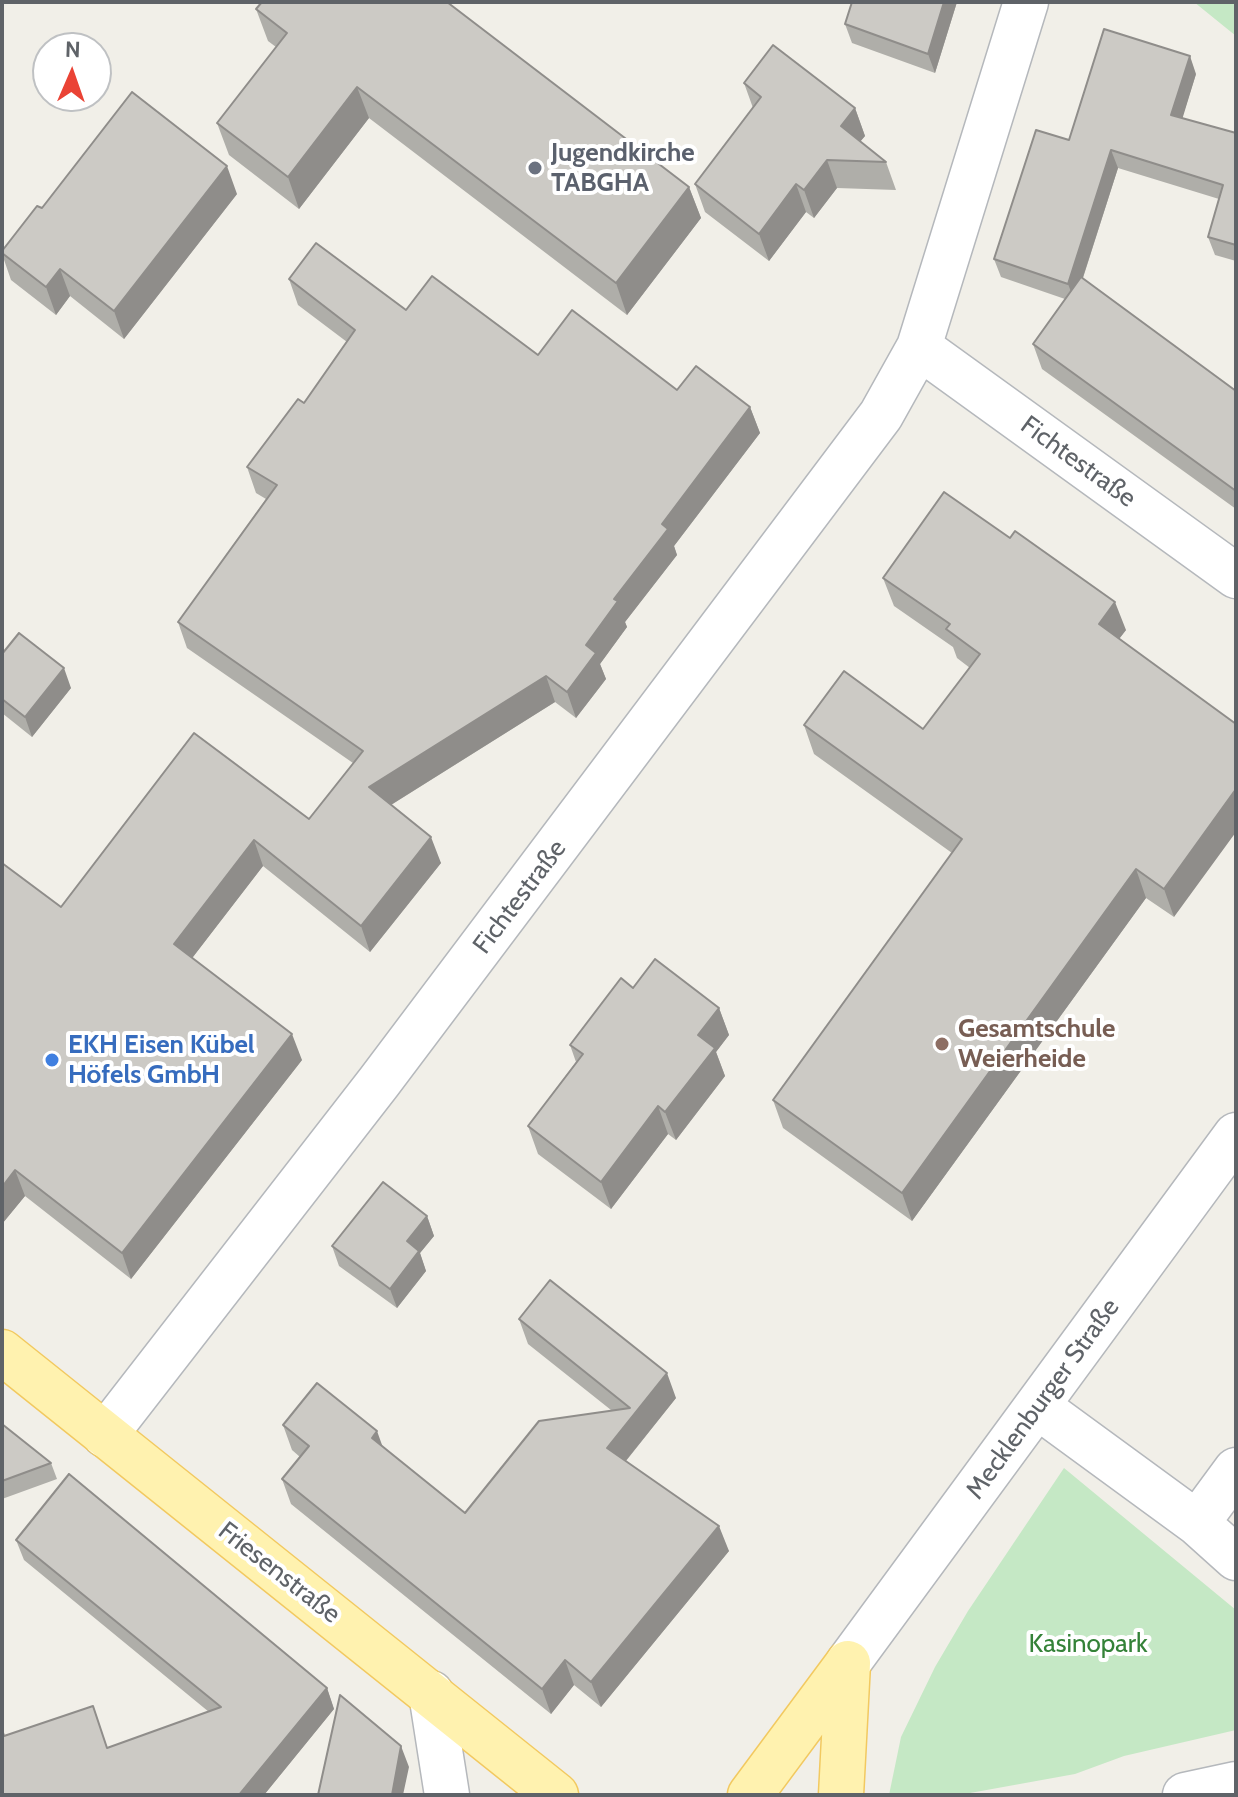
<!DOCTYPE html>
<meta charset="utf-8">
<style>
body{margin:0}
#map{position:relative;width:1238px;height:1797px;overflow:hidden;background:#f1efe8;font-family:Cabin,sans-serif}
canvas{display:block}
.frame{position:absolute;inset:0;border:4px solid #5f6368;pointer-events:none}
.north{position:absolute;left:32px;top:32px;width:80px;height:80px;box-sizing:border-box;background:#fff;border:2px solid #bfc1c3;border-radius:50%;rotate:2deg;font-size:22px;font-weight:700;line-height:32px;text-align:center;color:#5f6368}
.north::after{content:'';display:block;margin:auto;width:28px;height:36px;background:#ea4335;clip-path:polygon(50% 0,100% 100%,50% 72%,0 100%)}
</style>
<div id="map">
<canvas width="1238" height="1797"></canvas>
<div class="frame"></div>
<div class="north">N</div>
</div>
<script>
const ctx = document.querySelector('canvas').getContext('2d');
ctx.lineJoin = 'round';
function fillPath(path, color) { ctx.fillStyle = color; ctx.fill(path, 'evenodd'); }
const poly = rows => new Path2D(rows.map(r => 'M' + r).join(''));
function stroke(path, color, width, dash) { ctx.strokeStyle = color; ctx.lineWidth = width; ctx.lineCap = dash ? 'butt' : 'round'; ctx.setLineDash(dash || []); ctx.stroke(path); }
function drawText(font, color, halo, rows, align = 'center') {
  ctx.font = font + ' Cabin,sans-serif'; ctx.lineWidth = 8; ctx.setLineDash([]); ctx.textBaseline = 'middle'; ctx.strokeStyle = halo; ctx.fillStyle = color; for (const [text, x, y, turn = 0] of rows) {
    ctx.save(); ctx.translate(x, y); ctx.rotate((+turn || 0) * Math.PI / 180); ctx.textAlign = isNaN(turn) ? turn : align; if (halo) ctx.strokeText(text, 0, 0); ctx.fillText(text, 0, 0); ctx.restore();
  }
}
fillPath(poly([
 [1194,2,1236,2,1236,36],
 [1064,1468,1236,1610,1236,1730,1124,1756,1075,1774,959,1795,889,1795,901,1737,935,1667,968,1611]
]), '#c5e8c5');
const minor = poly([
 [919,347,1236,576],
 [1037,1406,1197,1523,1236,1558],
 [105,1435,379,1082,881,415,919,347,1026,2],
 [1197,1523,1236,1470],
 [848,1663,1236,1135],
 [431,1693,447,1795],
 [1185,1795,1236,1784]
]);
const major = poly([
 [2,1352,556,1795],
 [750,1795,848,1663],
 [841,1795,848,1663]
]);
stroke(minor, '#b5b8bc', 47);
stroke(major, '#f2c960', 47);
stroke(minor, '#fff', 44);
stroke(major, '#fff2af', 44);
fillPath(poly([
 [957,2,935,73,852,43,845,24],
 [256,9,689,187,701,218,627,315,369,118,299,209,229,155,217,123,276,47,268,41],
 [1196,74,1182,118,1236,133,1236,261,1215,255,1208,237,1219,199,1118,168,1083,278,1236,391,1236,509,1042,369,1033,344,1065,299,1001,277,994,259,1069,140],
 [744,83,855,108,865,136,860,141,886,162,896,190,837,188,814,218,806,212,769,261,705,212,695,184,753,108],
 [237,194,124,339,70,296,56,315,11,280,2,254,2,251,42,208],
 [289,279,406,310,538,355,677,390,750,407,760,433,674,546,677,555,625,622,627,627,600,664,606,679,576,718,555,702,391,805,441,863,370,952,263,866,192,958,302,1060,131,1279,25,1196,2,1224,2,863,61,907,309,819,353,763,187,648,178,622,266,499,256,493,247,467,304,403,347,342,298,305],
 [883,578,1126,630,1119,639,1174,917,1146,898,912,1221,783,1128,773,1100,952,853,814,754,804,725,923,729,970,668,957,658,953,647,894,606],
 [2,654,71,688,32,737,2,713],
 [633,988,719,1008,729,1035,716,1052,725,1076,676,1140,668,1134,611,1209,538,1154,528,1126,576,1062,570,1045],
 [427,1216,434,1236,420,1253,426,1271,397,1308,339,1266,332,1246],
 [519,1319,676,1398,626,1461,729,1551,601,1707,574,1685,551,1714,291,1504,282,1479,300,1457,292,1450,283,1425,382,1446,465,1513,611,1410,528,1344],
 [2,1424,51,1463,57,1479,2,1499],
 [16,1540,327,1688,334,1709,264,1795,108,1748,209,1712,24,1560]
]), '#afaea9');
fillPath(poly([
 [944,2,957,2,935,73,928,54],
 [1190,56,1196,74,1178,133,1171,115],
 [357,87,369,118,299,209,288,177],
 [855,108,865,136,851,153,841,126],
 [1111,150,1118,168,1075,302,1068,284],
 [827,160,837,188,814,218,804,190],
 [227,166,237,194,124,339,114,311],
 [796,184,806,212,769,261,759,234],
 [689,187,701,218,627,315,616,283],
 [60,269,70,296,56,315,46,287],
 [750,407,760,433,674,546,677,555,625,622,627,627,600,664,606,679,576,718,567,692,586,645,662,524],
 [1115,602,1126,630,1109,652,1099,624],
 [64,668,71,688,32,737,25,717],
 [546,676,555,702,378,813,369,787],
 [1236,789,1236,832,1174,917,1164,889],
 [431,837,441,863,370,952,361,926],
 [254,840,263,866,183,970,174,944],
 [1136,869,1146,898,912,1221,902,1193],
 [719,1008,729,1035,716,1052,725,1076,676,1140,665,1112,698,1035],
 [292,1034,302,1060,131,1279,122,1253],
 [658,1106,668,1134,611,1209,601,1182],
 [15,1170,25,1196,2,1224,2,1187],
 [427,1216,434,1236,420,1253,426,1271,397,1308,390,1289,407,1241],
 [667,1373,676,1398,616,1473,607,1448],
 [377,1431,386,1456,372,1438],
 [719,1526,729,1551,601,1707,591,1682],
 [565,1660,574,1685,551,1714,542,1689],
 [327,1688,334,1709,264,1795,239,1795],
 [401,1746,409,1767,403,1795,392,1795]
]), '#8f8d8a');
const building = poly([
 [262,2,447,2,689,187,616,283,357,87,288,177,217,123,287,33,256,9,262,2],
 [852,2,944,2,928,54,845,24,852,2],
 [1104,29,1190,56,1171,115,1236,133,1236,245,1208,237,1223,185,1111,150,1068,284,994,259,1036,130,1069,140,1104,29],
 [773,45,855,108,841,126,886,162,827,160,804,190,796,184,759,234,695,184,761,97,744,83,773,45],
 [132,92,227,166,114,311,60,269,46,287,2,253,2,251,37,206,42,208,132,92],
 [316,243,406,310,432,276,538,355,572,310,677,390,696,366,750,407,662,524,668,529,614,599,618,601,586,645,596,653,567,692,546,676,369,787,431,837,361,926,254,840,174,944,292,1034,122,1253,15,1170,2,1187,2,863,61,907,194,733,309,819,363,751,178,622,277,485,247,467,298,399,304,403,355,330,289,279,316,243],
 [1081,277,1236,391,1236,491,1033,344,1081,277],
 [944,492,1010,538,1015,531,1115,602,1099,624,1236,724,1236,789,1164,889,1136,869,902,1193,773,1100,962,839,804,725,844,671,923,729,980,654,946,629,950,624,883,578,944,492],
 [19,633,64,668,25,717,2,699,2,654,19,633],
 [655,959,719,1008,698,1035,715,1048,665,1112,658,1106,601,1182,528,1126,583,1054,570,1045,621,978,633,988,655,959],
 [383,1182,427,1216,407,1241,419,1251,390,1289,332,1246,383,1182],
 [550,1280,667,1373,607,1448,719,1526,591,1682,565,1660,542,1689,282,1479,309,1446,283,1425,317,1383,377,1431,372,1438,465,1513,539,1421,630,1408,519,1319,550,1280],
 [2,1424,51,1463,2,1481,2,1424],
 [69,1474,327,1688,239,1795,2,1795,2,1729,4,1736,93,1706,107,1748,221,1707,16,1540,69,1474],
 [340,1695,401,1746,392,1795,318,1795,340,1695]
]);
fillPath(building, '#cccac5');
stroke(building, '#8f8d8a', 2);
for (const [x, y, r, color] of [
 [535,168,8,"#6b7280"],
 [942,1044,8,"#8d6e63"],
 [52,1060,8,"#3f7fe0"]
]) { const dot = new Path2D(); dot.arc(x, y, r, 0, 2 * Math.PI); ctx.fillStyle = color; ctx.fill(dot); stroke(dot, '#fff', 3); }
drawText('bold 26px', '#5b616d', '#fff', [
 ["Jugendkirche",551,153],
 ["TABGHA",551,183]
], 'left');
drawText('26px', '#5f6368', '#fff', [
 ["Fichtestraße",1078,462,36],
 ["Fichtestraße",520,897,-53],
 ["Mecklenburger Straße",1043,1399,-54],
 ["Friesenstraße",279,1573,38]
]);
drawText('bold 26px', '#785e54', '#fff', [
 ["Gesamtschule",958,1029],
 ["Weierheide",958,1059]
], 'left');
drawText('bold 26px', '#366cbe', '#fff', [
 ["EKH Eisen Kübel",68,1045],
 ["Höfels GmbH",68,1075]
], 'left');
drawText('26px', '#348238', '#fff', [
 ["Kasinopark",1088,1644]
]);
</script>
